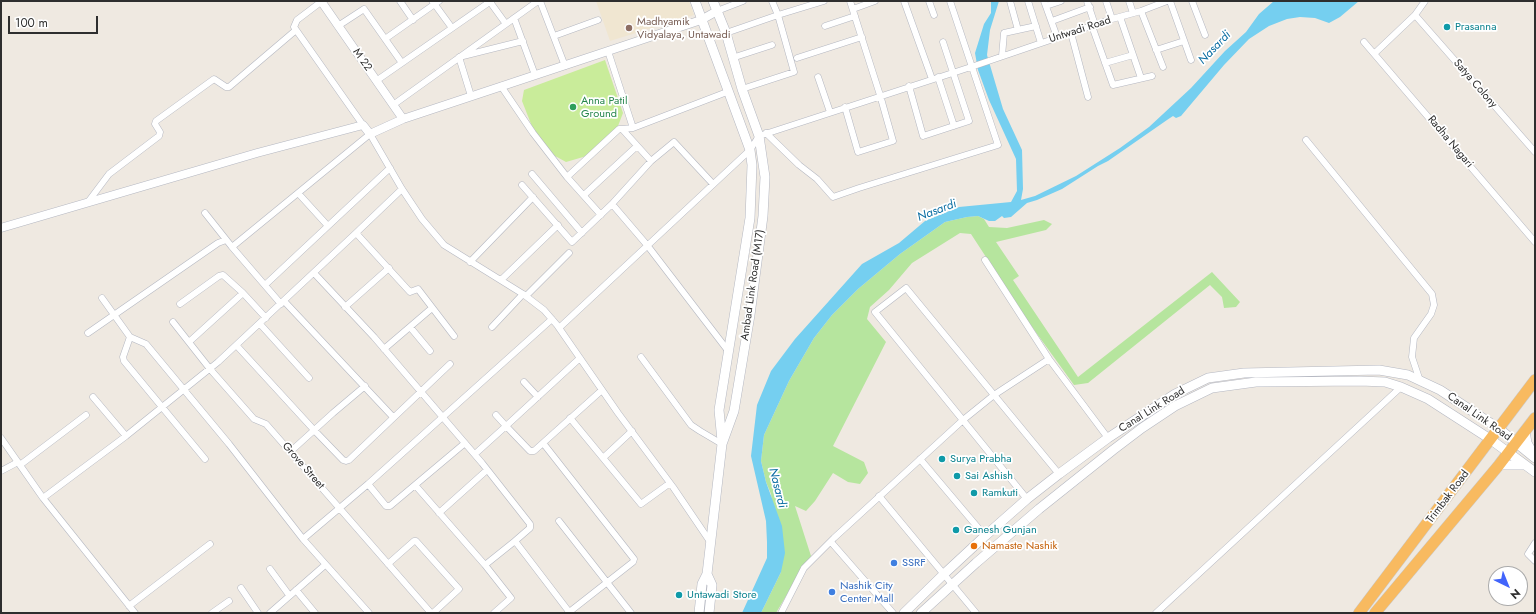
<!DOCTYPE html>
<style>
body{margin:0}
#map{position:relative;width:1536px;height:614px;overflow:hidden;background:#efe9e1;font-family:Jost,sans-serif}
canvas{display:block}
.frame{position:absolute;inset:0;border:2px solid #2e2e2e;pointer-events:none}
.north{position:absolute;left:1488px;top:566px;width:40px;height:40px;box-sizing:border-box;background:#fff;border:1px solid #ababab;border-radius:50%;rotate:137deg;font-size:11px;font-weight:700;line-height:16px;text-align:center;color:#2e2e2e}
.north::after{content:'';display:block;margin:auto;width:14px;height:18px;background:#4264fb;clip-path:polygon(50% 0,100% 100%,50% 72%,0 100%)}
.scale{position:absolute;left:8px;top:16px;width:90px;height:18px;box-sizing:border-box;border:2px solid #2e2e2e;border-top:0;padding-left:5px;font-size:12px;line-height:14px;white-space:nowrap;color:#2e2e2e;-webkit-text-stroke:3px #fff;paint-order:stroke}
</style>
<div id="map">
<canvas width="1536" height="614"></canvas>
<div class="frame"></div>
<div class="north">N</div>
<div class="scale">100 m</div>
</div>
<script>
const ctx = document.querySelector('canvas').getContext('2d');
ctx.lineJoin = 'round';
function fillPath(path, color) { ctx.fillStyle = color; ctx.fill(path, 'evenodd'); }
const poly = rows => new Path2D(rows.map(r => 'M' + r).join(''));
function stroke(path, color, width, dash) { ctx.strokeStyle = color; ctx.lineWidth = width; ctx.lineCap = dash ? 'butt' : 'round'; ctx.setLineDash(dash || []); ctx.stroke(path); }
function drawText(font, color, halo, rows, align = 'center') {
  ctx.font = font + ' Jost,sans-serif'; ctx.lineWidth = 3.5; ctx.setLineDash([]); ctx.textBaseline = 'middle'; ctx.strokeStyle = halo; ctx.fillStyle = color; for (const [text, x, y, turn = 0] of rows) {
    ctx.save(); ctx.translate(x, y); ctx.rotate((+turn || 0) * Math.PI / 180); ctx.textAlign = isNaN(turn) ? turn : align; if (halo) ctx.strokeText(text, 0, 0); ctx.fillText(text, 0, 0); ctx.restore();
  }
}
fillPath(poly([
 [596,1,689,1,694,15,610,41]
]), '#f0e6d1');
fillPath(poly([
 [978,216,984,219,989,227,1007,228,1044,220,1052,224,1046,230,996,242,1019,276,1013,280,1078,377,1212,272,1240,302,1236,307,1224,308,1222,297,1210,285,1088,383,1074,385,1027,320,971,234,960,233,912,263,889,290,870,307,867,319,886,342,833,446,864,462,868,473,860,484,848,482,833,473,815,501,806,511,795,506,811,556,799,574,776,613,761,613,781,572,771,494,766,482,761,461,764,435,789,381,814,338,832,315,858,289,900,254,945,222,967,217]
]), '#b6e59e');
fillPath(poly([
 [605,60,623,113,618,126,590,155,566,162,546,151,533,129,522,101,524,90]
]), '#c9ec9a');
fillPath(poly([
 [991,1,999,1,990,30,987,55,1003,109,1022,150,1023,189,1021,200,1035,196,1076,176,1120,148,1149,127,1191,88,1225,51,1246,32,1259,14,1274,1,1359,1,1340,17,1329,23,1315,18,1300,17,1287,19,1269,26,1249,39,1224,65,1181,116,1176,118,1173,116,1167,120,1108,161,1098,166,1062,189,1037,200,1027,203,1011,217,1004,218,1002,216,995,221,989,221,978,216,967,217,945,222,900,254,858,289,832,315,814,338,789,381,764,435,761,461,766,482,782,526,785,553,781,572,761,613,742,613,767,558,767,542,766,521,751,456,757,405,771,371,795,339,862,264,899,243,925,221,959,207,1011,202,1017,191,1016,159,989,100,978,70,975,53,984,24,991,13]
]), '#75cff0');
const minor = poly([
 [322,1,297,20,294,27,363,125],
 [400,1,413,20],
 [540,1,565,66],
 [904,1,932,79],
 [929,1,934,15],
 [1010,1,1018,30],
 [1028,1,1041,43],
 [1044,1,1057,37],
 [1087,1,1095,25],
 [1106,1,1112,19],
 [1129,1,1133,13],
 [1170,1,1191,60],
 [1192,1,1205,35],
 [433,2,452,28],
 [490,2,506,24],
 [1046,6,1061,1],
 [853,9,875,1],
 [717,11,743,1],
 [1141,11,1163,67],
 [1415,15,1535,152],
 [1120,17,1141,78],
 [514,18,535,75],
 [1052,21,1090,7],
 [338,26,364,9,402,63],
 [825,26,855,16],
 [1092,26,1113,85,1152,76],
 [726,33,778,15,824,1],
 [1071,33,1088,97],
 [554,36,598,20],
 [385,39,439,1],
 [1364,42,1535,242],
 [1156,50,1184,41],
 [608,51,633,128],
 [1375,53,1415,15,1425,1],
 [1002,56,1004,33,1036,26],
 [732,58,772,45],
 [797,58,862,37],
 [1105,63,1133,55],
 [818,77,830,112],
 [938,77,954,126],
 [376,81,491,1],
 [501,86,533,133,567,177],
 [909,86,923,136,969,121,943,42],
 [742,89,794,72,778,15,772,1],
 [471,96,459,57,523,41],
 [393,105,538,1],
 [845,107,858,152,893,141,880,95,850,1],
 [622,129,633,128,727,92],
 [766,133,799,165,817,179,833,197,859,188,998,145,950,1],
 [1306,140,1432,294,1434,305,1431,314,1414,338,1412,357,1420,381],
 [532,174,582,233],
 [522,185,572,242,612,204,647,245,729,352],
 [298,193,328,226],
 [584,195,637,146],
 [88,202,109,174,159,136,160,132,155,124,156,121,214,79,226,87,229,87,296,30],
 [612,204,651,161],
 [205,213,232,247,281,304],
 [601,215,567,177,619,129,622,129,651,161,674,142,713,184],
 [356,233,410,292,418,289,454,336],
 [232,247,370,134,402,189,422,219,444,245,523,294,544,310,557,325,618,413,673,487,711,543],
 [985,260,1049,359,1108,438],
 [470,262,533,197],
 [314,273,374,337,482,463,530,524,530,528,515,541,570,613],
 [501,280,558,225],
 [265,285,390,168],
 [526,296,569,253],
 [102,298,130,337,146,344,229,444,303,539],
 [284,301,393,417],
 [180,304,219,276,223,275,243,293,266,318],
 [345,307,389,268],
 [173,322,210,369,254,419,266,424,431,613],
 [260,324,309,378],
 [410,327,430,351],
 [492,327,523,294],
 [559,328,750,150,759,136,974,66,1112,19,1141,11,1167,1],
 [88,333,218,243,226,240],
 [130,337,123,357,124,361,205,459],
 [189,342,243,293],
 [237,346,314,430,343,460,346,461,349,460,450,364],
 [384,349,432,308],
 [641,357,691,425,700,431,722,444],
 [580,358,506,426,530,451,534,451,602,390],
 [524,382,538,397],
 [93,397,126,436],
 [570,418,641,504,670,483],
 [1,438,43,498,135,613],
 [543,443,634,559,633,562,568,613],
 [290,452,333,413,365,386],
 [475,454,506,426,496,415],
 [603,458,632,431],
 [920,459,985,536],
 [20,465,86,415],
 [1,471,18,462],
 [368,484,386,506,390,506,465,443],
 [415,485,485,565],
 [879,496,976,613],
 [43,498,126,436,218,362,356,233,402,189],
 [1027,499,875,312,906,288,1059,474],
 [439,513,487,470],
 [559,521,631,613],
 [831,542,893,613],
 [1535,543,1528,554,1535,561],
 [388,564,414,541,416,541,459,589,433,613],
 [270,569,289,595],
 [241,588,258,613],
 [296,590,315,613],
 [129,606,210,544],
 [212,613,229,601],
 [270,613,325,565],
 [369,613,303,539,368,484,552,319],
 [494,613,511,598,485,565,515,541],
 [781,613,804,568,834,538,963,420,994,395,1049,359],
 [1156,613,1401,387]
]);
const tertiary = poly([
 [321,1,403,119],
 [1,228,257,153,363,125,370,134,403,119,608,51,701,20,717,11]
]);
const secondary = poly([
 [695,1,750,150,752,165,750,218,719,410,722,441],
 [1525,431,1527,443,1534,455],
 [1499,465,1525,465],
 [707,574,712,585,709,613],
 [699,613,702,584,707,574,722,444,734,411,750,315,763,216,765,177,759,136,742,89,726,33,713,1],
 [904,613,944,574,985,536,1027,499,1059,474,1108,438,1175,394,1208,378,1244,373,1379,370,1408,375,1440,390,1498,428,1535,458],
 [921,613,976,563,1039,509,1113,450,1142,428,1175,406,1212,388,1256,382,1360,381,1385,382,1401,387,1428,399,1490,439,1535,472]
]);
const trunk = poly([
 [1359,613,1535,380],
 [1375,613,1499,465,1535,418]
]);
stroke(minor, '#b4b7c1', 7);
stroke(tertiary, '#b4b7c1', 9);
stroke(secondary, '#b4b7c1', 10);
stroke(trunk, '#c9c9c9', 12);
stroke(minor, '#fff', 6);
stroke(tertiary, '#fff', 8);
stroke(secondary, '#fff', 9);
stroke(trunk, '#f8ba60', 11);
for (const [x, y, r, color] of [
 [1447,27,4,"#0f9aa8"],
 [629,28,4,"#8d6e63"],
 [573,107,4,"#2e9e5b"],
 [942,459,4,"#0f9aa8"],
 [957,476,4,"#0f9aa8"],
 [974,493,4,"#0f9aa8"],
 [956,530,4,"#0f9aa8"],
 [974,546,4,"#e8710a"],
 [894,563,4,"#3f7fe0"],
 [832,592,4,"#3f7fe0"],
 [679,595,4,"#0f9aa8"]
]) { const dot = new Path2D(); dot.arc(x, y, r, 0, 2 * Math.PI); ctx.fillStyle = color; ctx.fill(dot); stroke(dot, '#fff', 1.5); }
drawText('11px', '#785e54', '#fff', [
 ["Madhyamik",637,22],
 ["Vidyalaya, Untawadi",637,35]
], 'left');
drawText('11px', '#0d838f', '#fff', [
 ["Prasanna",1455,27],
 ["Surya Prabha",950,459],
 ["Sai Ashish",965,476],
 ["Ramkuti",982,493],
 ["Ganesh Gunjan",964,530],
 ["Untawadi Store",687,595]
], 'left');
drawText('11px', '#2e2e2e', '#fff', [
 ["Untwadi Road",1080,30,-18],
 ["M 22",362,60,55],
 ["Satya Colony",1475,84,49],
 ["Radha Nagari",1450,142,50],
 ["Ambad Link Road (M17)",753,285,-82],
 ["Canal Link Road",1152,410,-32],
 ["Canal Link Road",1479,417,35],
 ["Grove Street",303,466,49],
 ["Trimbak Road",1448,497,-53]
]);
drawText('11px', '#27864d', '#fff', [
 ["Anna Patil",581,101],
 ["Ground",581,114]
], 'left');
drawText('11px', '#c56008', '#fff', [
 ["Namaste Nashik",982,546]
], 'left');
drawText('11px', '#366cbe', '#fff', [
 ["SSRF",902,563],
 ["Nashik City",840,586],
 ["Center Mall",840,599]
], 'left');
drawText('italic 12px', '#0d6fa3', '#fff', [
 ["Nasardi",1215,48,-46],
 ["Nasardi",937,211,-21],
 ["Nasardi",777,488,76]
]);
</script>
